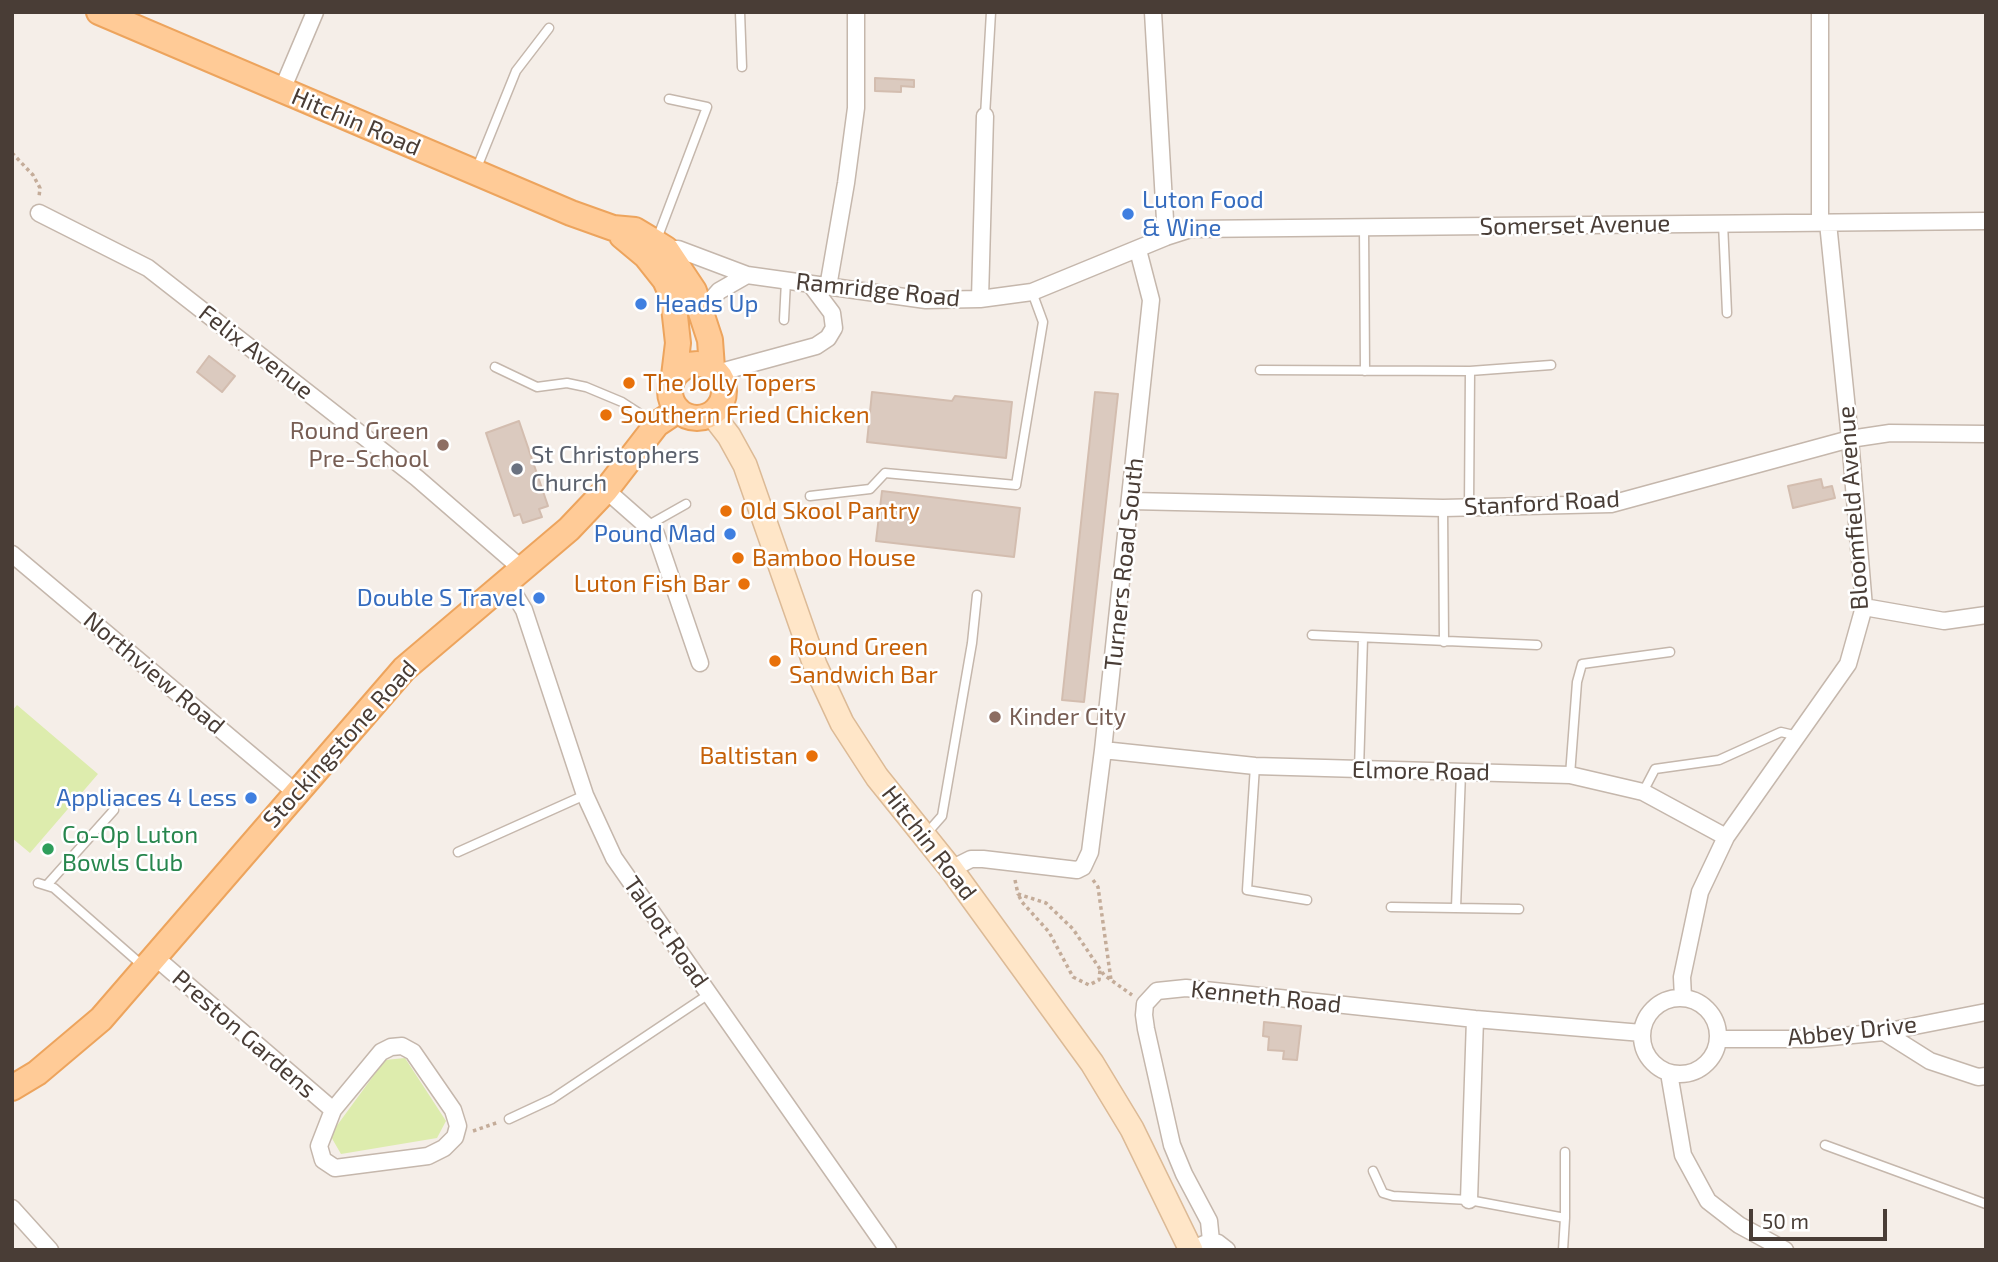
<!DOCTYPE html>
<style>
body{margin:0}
#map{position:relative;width:1998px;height:1262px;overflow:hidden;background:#f5eee8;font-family:"Exo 2",sans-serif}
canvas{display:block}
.frame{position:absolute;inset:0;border:14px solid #493d36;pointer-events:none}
.scale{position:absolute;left:1749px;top:1209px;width:138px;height:32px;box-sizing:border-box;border:4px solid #493d36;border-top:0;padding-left:9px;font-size:21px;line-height:24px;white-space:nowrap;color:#493d36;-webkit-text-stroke:5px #fff;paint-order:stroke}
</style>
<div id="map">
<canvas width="1998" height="1262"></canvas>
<div class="frame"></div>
<div class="scale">50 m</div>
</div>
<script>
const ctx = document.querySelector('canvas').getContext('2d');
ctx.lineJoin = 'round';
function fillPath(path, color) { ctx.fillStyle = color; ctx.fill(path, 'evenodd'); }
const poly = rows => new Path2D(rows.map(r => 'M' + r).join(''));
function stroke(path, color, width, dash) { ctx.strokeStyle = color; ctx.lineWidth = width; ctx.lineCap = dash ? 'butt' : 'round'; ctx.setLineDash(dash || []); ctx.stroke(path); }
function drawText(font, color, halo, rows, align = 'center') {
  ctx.font = font + ' "Exo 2",sans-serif'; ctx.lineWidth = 5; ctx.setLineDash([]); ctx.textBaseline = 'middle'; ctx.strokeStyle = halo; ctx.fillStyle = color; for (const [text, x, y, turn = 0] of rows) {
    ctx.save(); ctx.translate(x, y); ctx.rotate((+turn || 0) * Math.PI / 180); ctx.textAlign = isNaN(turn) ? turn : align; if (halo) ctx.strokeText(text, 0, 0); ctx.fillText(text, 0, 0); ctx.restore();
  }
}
fillPath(poly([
 [17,705,98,774,30,853,12,838,12,711],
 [405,1058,446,1121,437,1138,341,1154,330,1135,385,1060]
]), '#ddecad');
const building = poly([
 [875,78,914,80,914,87,901,86,901,92,875,91,875,78],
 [209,356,235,376,222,392,197,372,209,356],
 [872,392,952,401,955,396,1012,402,1006,458,867,442,872,392],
 [1095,392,1118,394,1084,702,1062,700,1095,392],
 [519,421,548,506,539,509,542,517,523,523,520,514,514,516,486,433,519,421],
 [1821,479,1823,488,1832,486,1835,498,1793,508,1788,486,1821,479],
 [882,491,1020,508,1014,557,876,541,882,491],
 [1264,1022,1301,1026,1297,1060,1283,1059,1284,1051,1268,1050,1269,1037,1263,1036,1264,1022]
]);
fillPath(building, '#dbcabf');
stroke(building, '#d3bdaf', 2);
const lane = poly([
 [740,12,742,67],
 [985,116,991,12],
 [476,170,516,71,549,28],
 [1723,223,1727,313],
 [1364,227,1365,371],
 [657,239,707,107,669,99],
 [784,320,786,281],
 [495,367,537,387,567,383,586,387,622,402,653,422],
 [1260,370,1470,371,1551,365],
 [810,496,870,489,885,473,1016,485,1043,322,1032,292],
 [1469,507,1470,371],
 [1443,508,1444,642],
 [647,526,686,504],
 [1312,635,1537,645],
 [1255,766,1247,890,1307,900],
 [1359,770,1363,638],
 [1570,775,1577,682,1582,664,1670,652],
 [1643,792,1655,769,1719,760,1781,732,1798,736],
 [927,833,942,816,972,643,977,595],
 [458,852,585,795],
 [38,883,54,888,143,966],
 [47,885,114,810],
 [1391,907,1519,909],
 [1456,908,1461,772],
 [509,1119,552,1099,709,994],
 [1825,1145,1986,1204],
 [1373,1171,1383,1193,1393,1196,1469,1200,1565,1218,1565,1152],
 [1563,1250,1565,1218]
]);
const street = poly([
 [1153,12,1166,237],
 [282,90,315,12],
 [39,213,148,268,417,478,522,569],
 [1820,222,1820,12],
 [666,249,678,249,747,275,926,300,980,299,1032,292,1166,237,1191,229,1986,221],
 [828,287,846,183,856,108,856,12],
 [980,299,985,116],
 [704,316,712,299,719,291,747,275],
 [717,373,816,346,828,338,834,328,832,313,811,285],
 [606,490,656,534,700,663],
 [1131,501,1443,508,1611,504,1850,439,1890,433,1986,434],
 [12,554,295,792],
 [507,582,524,610,585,795,614,858,888,1250],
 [1864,607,1944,621,1986,615],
 [1103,750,1255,766,1570,775,1643,792,1726,837],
 [951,869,971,859,983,859,1077,870,1083,867,1090,852,1103,750,1151,300,1138,250],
 [155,957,333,1110,319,1146,323,1160,335,1168,428,1156,444,1148,455,1137,458,1126,453,1110,413,1052,402,1046,391,1047,381,1052,333,1110],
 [1683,998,1682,977,1700,892,1726,837,1848,664,1864,607,1850,439,1828,223],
 '1642 1036a38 38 0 1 1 76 0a38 38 0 1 1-76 0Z',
 [1884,1032,1930,1061,1978,1077,1986,1076],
 [1718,1039,1810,1039,1884,1032,1986,1012],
 [1669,1073,1683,1155,1708,1201,1739,1225,1785,1250],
 [1469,1200,1475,1019],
 [12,1208,50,1250],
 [1211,1241,1209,1221,1184,1174,1172,1145,1146,1029,1144,1015,1145,1004,1157,991,1186,988,1475,1019,1642,1033],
 [1202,1245,1211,1241,1218,1243,1227,1250]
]);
const secondary = poly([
 [712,414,729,436,745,465,815,665,842,723,877,777,951,869,1092,1063,1132,1129,1191,1250]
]);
const primary = poly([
 [99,12,571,213,613,228,635,230,650,239,666,249,694,291,710,340,712,368],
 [622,236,646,256,665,280,673,298,678,343,674,376],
 '670 391a27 27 0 1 1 54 0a27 27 0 1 1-54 0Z',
 [12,1088,37,1073,101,1019,404,669,569,529,606,490,657,424,678,410]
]);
stroke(lane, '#c5b7ac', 11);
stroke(street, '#c5b7ac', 19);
stroke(secondary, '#dcba96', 26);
stroke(primary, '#eda45d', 28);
stroke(poly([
 [12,153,33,175,40,188,39,197],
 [1015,880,1018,894,1046,903,1073,929,1104,975,1132,995],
 [1093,880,1098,887,1111,980],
 [1019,896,1022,902,1049,932,1073,977,1089,985,1099,980,1100,970],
 [473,1131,499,1122]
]), '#c4ac99', 3.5, [3.5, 3.5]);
stroke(lane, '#fff', 8);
stroke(street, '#fff', 16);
stroke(secondary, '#ffe6c8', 23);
stroke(primary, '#ffcb97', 24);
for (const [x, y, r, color] of [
 [1128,214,7,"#3f7fe0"],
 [641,304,7,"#3f7fe0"],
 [629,383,7,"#e8710a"],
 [606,415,7,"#e8710a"],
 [443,445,7,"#8d6e63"],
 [517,469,7,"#6b7280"],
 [726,511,7,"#e8710a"],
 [730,534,7,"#3f7fe0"],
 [738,558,7,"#e8710a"],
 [744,584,7,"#e8710a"],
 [539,598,7,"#3f7fe0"],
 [775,661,7,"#e8710a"],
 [995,717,7,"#8d6e63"],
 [812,756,7,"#e8710a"],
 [251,798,7,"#3f7fe0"],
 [48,849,7,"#2e9e5b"]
]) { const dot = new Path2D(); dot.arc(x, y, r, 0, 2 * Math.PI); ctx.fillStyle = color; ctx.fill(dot); stroke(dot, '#fff', 2.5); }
drawText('24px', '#493d36', '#fff', [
 ["Hitchin Road",356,122,23],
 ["Somerset Avenue",1575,225,-1],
 ["Ramridge Road",878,290,6],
 ["Felix Avenue",256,352,38],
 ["Stanford Road",1542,503,-3],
 ["Bloomfield Avenue",1853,508,-94],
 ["Turners Road South",1124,564,-84],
 ["Northview Road",154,673,40],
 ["Stockingstone Road",340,744,-48],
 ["Elmore Road",1421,771,1],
 ["Hitchin Road",929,843,52],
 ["Talbot Road",666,932,55],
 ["Kenneth Road",1266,997,6],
 ["Abbey Drive",1852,1031,-6],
 ["Preston Gardens",244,1034,41]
]);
drawText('24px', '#366cbe', '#fff', [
 ["Luton Food",1142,200,"left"],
 ["& Wine",1142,228,"left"],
 ["Heads Up",655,304,"left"],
 ["Pound Mad",716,534],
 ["Double S Travel",525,598],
 ["Appliaces 4 Less",237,798]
], 'right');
drawText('24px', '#c56008', '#fff', [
 ["The Jolly Topers",643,383],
 ["Southern Fried Chicken",620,415],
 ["Old Skool Pantry",740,511],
 ["Bamboo House",752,558],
 ["Luton Fish Bar",730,584,"right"],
 ["Round Green",789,647],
 ["Sandwich Bar",789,675],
 ["Baltistan",798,756,"right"]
], 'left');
drawText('24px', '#785e54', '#fff', [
 ["Round Green",429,431],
 ["Pre-School",429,459],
 ["Kinder City",1009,717,"left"]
], 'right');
drawText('24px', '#5b616d', '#fff', [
 ["St Christophers",531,455],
 ["Church",531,483]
], 'left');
drawText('24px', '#27864d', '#fff', [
 ["Co-Op Luton",62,835],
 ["Bowls Club",62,863]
], 'left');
</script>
